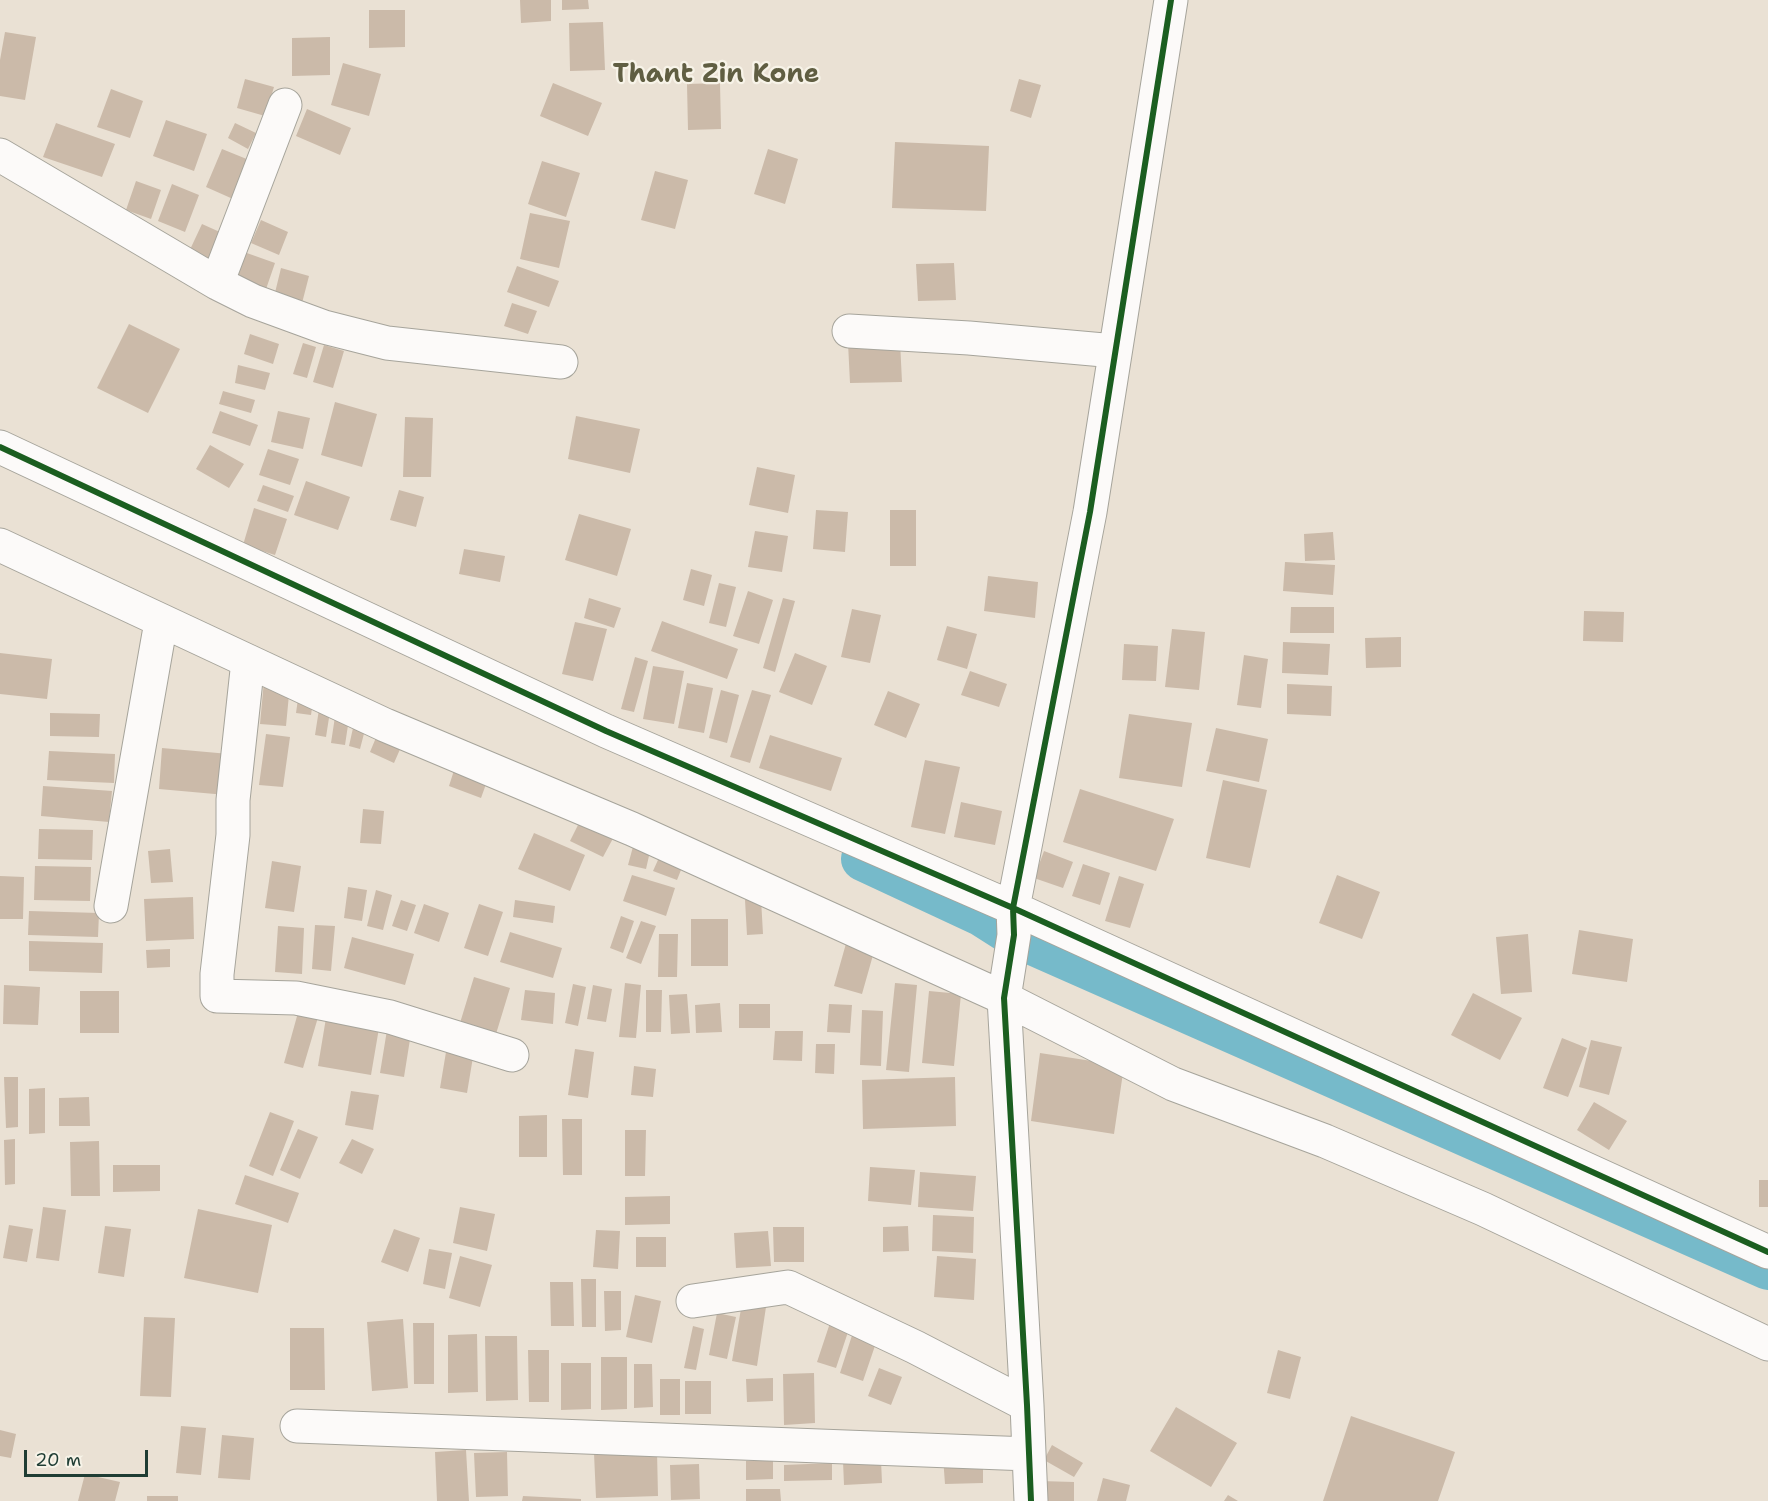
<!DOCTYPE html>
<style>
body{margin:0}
#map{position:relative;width:1768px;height:1501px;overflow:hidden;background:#eae1d4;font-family:"Shantell Sans",sans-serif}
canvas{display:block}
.scale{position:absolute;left:24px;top:1450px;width:124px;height:27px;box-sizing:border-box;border:3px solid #1f3d34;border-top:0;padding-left:8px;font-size:18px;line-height:21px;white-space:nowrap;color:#1f3d34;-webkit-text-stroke:4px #f7f3e8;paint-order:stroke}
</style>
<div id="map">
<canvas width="1768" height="1501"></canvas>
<div class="scale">20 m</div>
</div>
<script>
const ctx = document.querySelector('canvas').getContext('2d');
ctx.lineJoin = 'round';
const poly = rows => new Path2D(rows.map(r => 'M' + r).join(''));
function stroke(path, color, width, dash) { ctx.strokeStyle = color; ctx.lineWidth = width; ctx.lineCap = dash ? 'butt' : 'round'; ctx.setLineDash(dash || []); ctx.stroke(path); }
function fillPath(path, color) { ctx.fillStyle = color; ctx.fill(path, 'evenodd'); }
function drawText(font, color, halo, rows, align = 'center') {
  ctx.font = font + ' "Shantell Sans",sans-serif'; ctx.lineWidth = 4.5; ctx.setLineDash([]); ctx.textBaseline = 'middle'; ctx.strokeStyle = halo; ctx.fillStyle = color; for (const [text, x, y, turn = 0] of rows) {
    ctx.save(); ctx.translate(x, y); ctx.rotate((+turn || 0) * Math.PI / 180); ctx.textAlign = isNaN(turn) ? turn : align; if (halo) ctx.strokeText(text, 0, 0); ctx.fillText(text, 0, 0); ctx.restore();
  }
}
stroke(poly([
 [863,859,981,914,1014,935,1768,1268]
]), '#76baca', 44);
fillPath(poly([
 [520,0,551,0,551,21,521,23],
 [562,0,588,0,589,9,562,10],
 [369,10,405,10,405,47,369,48],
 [603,22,605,70,570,71,569,23],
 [5,32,36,37,25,100,0,96,0,60],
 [330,37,330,75,292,76,292,38],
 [343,63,381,74,369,116,331,105],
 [245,79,274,87,265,116,237,108],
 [1019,79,1041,85,1031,118,1010,111],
 [553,83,602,103,588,136,540,116],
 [720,83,721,129,688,130,687,84],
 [111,89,143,101,130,138,97,127],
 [307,109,351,128,340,155,296,136],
 [166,120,207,134,194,171,153,156],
 [56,123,115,144,102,177,43,157],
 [235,123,256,133,248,149,228,138],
 [895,142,989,146,986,211,892,208],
 [222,149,259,164,242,203,206,187],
 [768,149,798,159,785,204,754,194],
 [542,161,580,173,566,217,528,204],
 [655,171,688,180,675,229,641,220],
 [136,181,161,190,151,219,126,210],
 [172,184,199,195,185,232,158,221],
 [530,213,570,221,559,268,520,259],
 [261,220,288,232,279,255,251,243],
 [202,224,231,237,215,269,187,256],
 [244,252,275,263,265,292,233,281],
 [954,263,956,300,918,301,916,264],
 [517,266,559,281,549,307,507,292],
 [281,268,309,276,301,307,273,301],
 [512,303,537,311,528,334,504,326],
 [129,324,180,349,148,413,97,388],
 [250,334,279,344,273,364,244,354],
 [900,341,902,382,850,383,848,343],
 [303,343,316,347,307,378,293,374],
 [324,345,344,351,333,388,313,382],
 [238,365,270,373,265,390,235,383],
 [223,391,255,400,251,413,219,404],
 [335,402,377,414,362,467,321,455],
 [220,411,258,425,250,446,212,433],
 [278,411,310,418,303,449,271,442],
 [576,416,640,429,630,473,568,459],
 [405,417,433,418,431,477,403,477],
 [210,445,244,464,229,488,196,469],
 [268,449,299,459,290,485,259,475],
 [757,467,795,475,788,513,749,505],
 [306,481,350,497,338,530,294,515],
 [263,485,294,496,288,512,257,501],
 [399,490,424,497,416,527,390,520],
 [254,508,287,519,275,555,243,545],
 [816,510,848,512,845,552,813,549],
 [890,510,916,510,916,566,890,566],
 [579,514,631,529,617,576,565,560],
 [755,531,788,536,782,572,748,567],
 [1333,532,1335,560,1305,561,1304,534],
 [464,549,505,556,500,582,459,574],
 [1285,562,1335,565,1333,595,1283,591],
 [691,569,712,575,704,606,683,600],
 [988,576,1038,582,1035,618,984,611],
 [719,583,736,587,726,627,709,623],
 [748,591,773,600,759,644,733,636],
 [589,598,621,608,614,628,584,618],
 [783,598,795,601,775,672,763,668],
 [1291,607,1334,607,1334,633,1290,633],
 [852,609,881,615,870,663,841,657],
 [1584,611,1624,612,1623,642,1583,641],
 [662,621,738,649,727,679,651,651],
 [575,622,607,629,593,681,562,674],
 [947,626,977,634,967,669,937,660],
 [1172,629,1205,632,1199,690,1165,687],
 [1401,637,1401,667,1366,668,1365,638],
 [1283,642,1330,644,1328,675,1282,673],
 [1124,644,1158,646,1156,681,1122,680],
 [0,653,52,659,47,699,0,694],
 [795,653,827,666,812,705,779,692],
 [1244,655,1268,659,1261,708,1237,705],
 [635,657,648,661,634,712,621,709],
 [653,666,684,671,674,724,643,719],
 [970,671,1007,684,999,707,961,695],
 [264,681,290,684,286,726,260,724],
 [687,683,713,688,704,733,678,728],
 [1287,684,1332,686,1331,716,1287,714],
 [721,690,739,695,727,743,709,738],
 [752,690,771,695,750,763,730,757],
 [888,691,920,704,906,738,874,725],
 [299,692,314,694,311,715,296,713],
 [320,703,331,705,326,737,315,735],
 [336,710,350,712,345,745,331,743],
 [50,713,100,714,99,737,50,736],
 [1129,714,1192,723,1182,787,1119,778],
 [355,719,367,722,360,749,349,746],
 [380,728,405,738,394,763,370,752],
 [1216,728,1268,739,1259,782,1206,771],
 [266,734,290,737,283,787,259,785],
 [770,735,842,758,831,791,759,768],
 [162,748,229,754,226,795,159,789],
 [49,751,115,754,114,783,47,780],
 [925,760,960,767,945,834,911,827],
 [457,761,490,773,481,798,449,786],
 [1223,780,1267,790,1250,868,1206,858],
 [43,786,112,791,109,822,41,816],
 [1080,789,1174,819,1156,871,1063,842],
 [961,802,1002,811,995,845,954,837],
 [363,809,384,811,381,844,360,843],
 [583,815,617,831,603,857,570,841],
 [39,829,93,830,92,860,38,859],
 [534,833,585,855,570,891,518,869],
 [634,843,651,847,646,869,628,865],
 [170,849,173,882,151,883,148,851],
 [662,851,685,860,677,880,653,871],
 [1044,851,1073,862,1063,888,1034,878],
 [272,861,301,866,294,912,265,908],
 [1083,864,1110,873,1100,905,1072,896],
 [35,866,91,867,90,901,34,900],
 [632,875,675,888,666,916,623,901],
 [1337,875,1380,892,1362,939,1319,923],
 [0,876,24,877,23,919,0,919],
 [1119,876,1144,884,1130,928,1105,921],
 [348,887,367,890,362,921,344,918],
 [376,890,392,895,383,930,367,926],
 [193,897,194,939,146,941,144,899],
 [761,899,763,934,747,935,745,900],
 [401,900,416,905,407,931,392,926],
 [515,900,555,906,553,923,513,917],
 [424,904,449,913,439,942,414,933],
 [479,904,503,912,488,956,464,948],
 [29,911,99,913,98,937,28,935],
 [621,916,634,921,623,953,610,948],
 [691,919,728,919,728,966,691,966],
 [641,921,656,926,641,964,626,958],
 [315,925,335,926,331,971,312,969],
 [278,926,304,928,302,974,275,972],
 [1579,930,1633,939,1627,982,1572,974],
 [510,932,562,948,553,978,500,962],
 [659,934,678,934,677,977,658,977],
 [1528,934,1532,992,1501,994,1496,937],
 [352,937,414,954,405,985,344,968],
 [847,940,875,948,862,994,834,986],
 [29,941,103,943,102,973,29,971],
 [170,949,170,967,147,968,146,950],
 [474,977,510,988,496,1034,460,1023],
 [625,983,641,985,636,1038,619,1037],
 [895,983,917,985,909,1072,886,1070],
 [573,984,586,987,578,1026,565,1023],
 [4,985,40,987,38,1025,3,1024],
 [593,985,612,989,606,1022,587,1019],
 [525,990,555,993,553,1024,521,1020],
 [646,990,662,990,661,1032,646,1032],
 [80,991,119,991,119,1033,80,1033],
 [929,991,961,994,954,1066,922,1063],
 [1473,993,1522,1018,1500,1060,1451,1035],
 [687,994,690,1033,671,1034,669,995],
 [720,1003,722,1032,696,1033,695,1005],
 [739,1004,770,1004,770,1028,739,1028],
 [829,1004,852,1005,850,1033,827,1032],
 [299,1009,319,1014,303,1068,284,1063],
 [862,1010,883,1011,881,1066,860,1065],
 [326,1018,379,1028,371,1075,318,1066],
 [387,1030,411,1033,404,1077,380,1073],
 [775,1031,803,1031,802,1061,773,1060],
 [1562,1038,1587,1048,1568,1097,1543,1088],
 [1591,1040,1622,1047,1609,1095,1579,1087],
 [816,1044,835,1044,834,1074,815,1073],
 [575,1049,594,1052,588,1098,568,1095],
 [446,1052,473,1057,467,1093,440,1088],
 [1040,1053,1124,1066,1114,1134,1031,1121],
 [634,1066,656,1069,653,1097,631,1095],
 [4,1077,18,1077,18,1127,6,1128],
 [955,1077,956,1126,863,1129,862,1080],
 [45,1088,45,1133,29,1134,29,1089],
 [351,1091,379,1095,373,1130,345,1125],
 [89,1097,90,1126,59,1126,59,1098],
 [1594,1102,1627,1121,1609,1150,1577,1130],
 [270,1112,294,1121,273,1176,249,1166],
 [547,1115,547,1157,519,1157,519,1116],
 [562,1119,582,1119,582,1175,563,1175],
 [298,1129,318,1137,300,1179,280,1170],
 [625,1130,646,1130,645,1176,625,1176],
 [15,1139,15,1184,5,1185,4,1140],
 [352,1139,374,1149,362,1174,339,1163],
 [99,1141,100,1196,71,1196,70,1142],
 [113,1165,160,1165,160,1191,113,1192],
 [870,1167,915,1170,911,1205,868,1201],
 [920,1172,976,1176,973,1211,918,1207],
 [245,1175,299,1193,288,1223,235,1204],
 [1759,1180,1768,1180,1768,1207,1759,1207],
 [670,1196,670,1224,625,1225,625,1197],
 [43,1207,66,1210,59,1261,36,1258],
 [460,1207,495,1214,487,1251,453,1243],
 [198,1209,272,1225,258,1293,184,1278],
 [933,1215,974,1217,973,1253,932,1251],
 [9,1225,33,1229,27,1262,3,1258],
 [105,1226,131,1229,124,1277,98,1273],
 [908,1226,909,1251,883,1252,883,1227],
 [773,1227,804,1227,804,1262,774,1262],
 [394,1229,420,1238,408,1272,381,1262],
 [596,1230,620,1231,618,1269,593,1267],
 [768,1231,771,1266,736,1268,734,1233],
 [636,1237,666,1237,666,1267,636,1267],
 [429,1249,452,1253,445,1289,423,1284],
 [460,1256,492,1265,480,1307,449,1298],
 [937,1256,976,1259,974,1300,934,1297],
 [581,1279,596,1279,596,1327,582,1327],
 [550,1282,573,1282,574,1326,551,1326],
 [604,1291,621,1291,621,1330,605,1331],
 [635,1295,661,1301,652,1343,626,1337],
 [742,1303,766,1307,757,1366,732,1361],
 [717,1313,736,1317,727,1359,709,1355],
 [144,1317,175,1318,171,1397,140,1396],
 [832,1317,851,1323,836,1368,817,1362],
 [403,1319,408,1388,372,1391,367,1322],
 [413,1323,434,1323,434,1384,414,1384],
 [693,1326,704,1329,696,1370,684,1368],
 [855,1326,879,1334,863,1381,840,1373],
 [290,1328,324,1328,325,1390,290,1390],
 [477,1334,478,1392,448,1393,448,1335],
 [485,1336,517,1336,518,1400,486,1401],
 [528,1350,549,1350,549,1402,529,1402],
 [1278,1350,1301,1357,1290,1399,1267,1393],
 [601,1357,627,1357,627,1409,601,1410],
 [561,1363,591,1363,591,1409,561,1410],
 [634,1364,652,1364,653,1407,634,1408],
 [879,1368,902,1377,891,1405,868,1396],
 [814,1373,815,1423,784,1425,783,1374],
 [773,1378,773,1401,747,1402,746,1379],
 [660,1379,680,1379,680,1415,660,1415],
 [685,1381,711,1381,711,1414,685,1414],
 [1176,1407,1237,1443,1211,1487,1150,1451],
 [1351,1416,1455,1452,1438,1501,1323,1501],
 [181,1426,206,1428,201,1475,176,1473],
 [0,1430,16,1434,11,1458,0,1456],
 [222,1435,254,1438,250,1480,218,1478],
 [1052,1445,1083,1463,1074,1477,1044,1460],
 [466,1450,469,1501,437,1501,435,1452],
 [657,1451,658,1496,596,1498,594,1453],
 [507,1452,508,1496,476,1497,474,1453],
 [983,1456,983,1483,945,1484,943,1457],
 [773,1460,773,1479,746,1480,746,1461],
 [881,1460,882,1483,844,1485,843,1461],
 [832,1463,832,1480,784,1481,784,1465],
 [699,1464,700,1499,671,1500,670,1465],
 [85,1474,120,1482,115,1501,78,1501],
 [1103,1478,1130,1485,1126,1501,1097,1501],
 [1040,1481,1074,1482,1074,1501,1040,1501],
 [746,1489,780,1489,781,1501,746,1501],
 [1228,1495,1238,1501,1224,1501],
 [147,1496,178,1496,178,1501,147,1501],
 [523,1496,581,1499,581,1501,522,1501]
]), '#cbbaa9');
const minor = poly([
 [0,155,217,283,253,301,324,327,387,343,561,362],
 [217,283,285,105],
 [849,331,969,338,1115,351],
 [0,447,606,731,1013,908,1768,1252],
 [0,545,385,725,632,829,1004,998,1173,1084,1325,1141,1483,1209,1768,1344],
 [248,661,233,800,233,835,217,974,217,996,296,998,390,1017,512,1055],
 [111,906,161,622],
 [693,1301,788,1287,915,1347,1027,1405],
 [297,1426,1029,1454],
 [1031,1501,1027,1405,1004,998,1014,935,1013,908,1090,512,1171,0]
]);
stroke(minor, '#a6a49b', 35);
stroke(minor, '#fcfaf9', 33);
stroke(poly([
 [0,447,606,731,1013,908,1768,1252],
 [1031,1501,1027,1405,1004,998,1014,935,1013,908,1090,512,1171,0]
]), '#1b5e20', 6);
drawText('bold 26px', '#605e42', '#f7f3e8', [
 ["Thant Zin Kone",716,75]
]);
</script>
